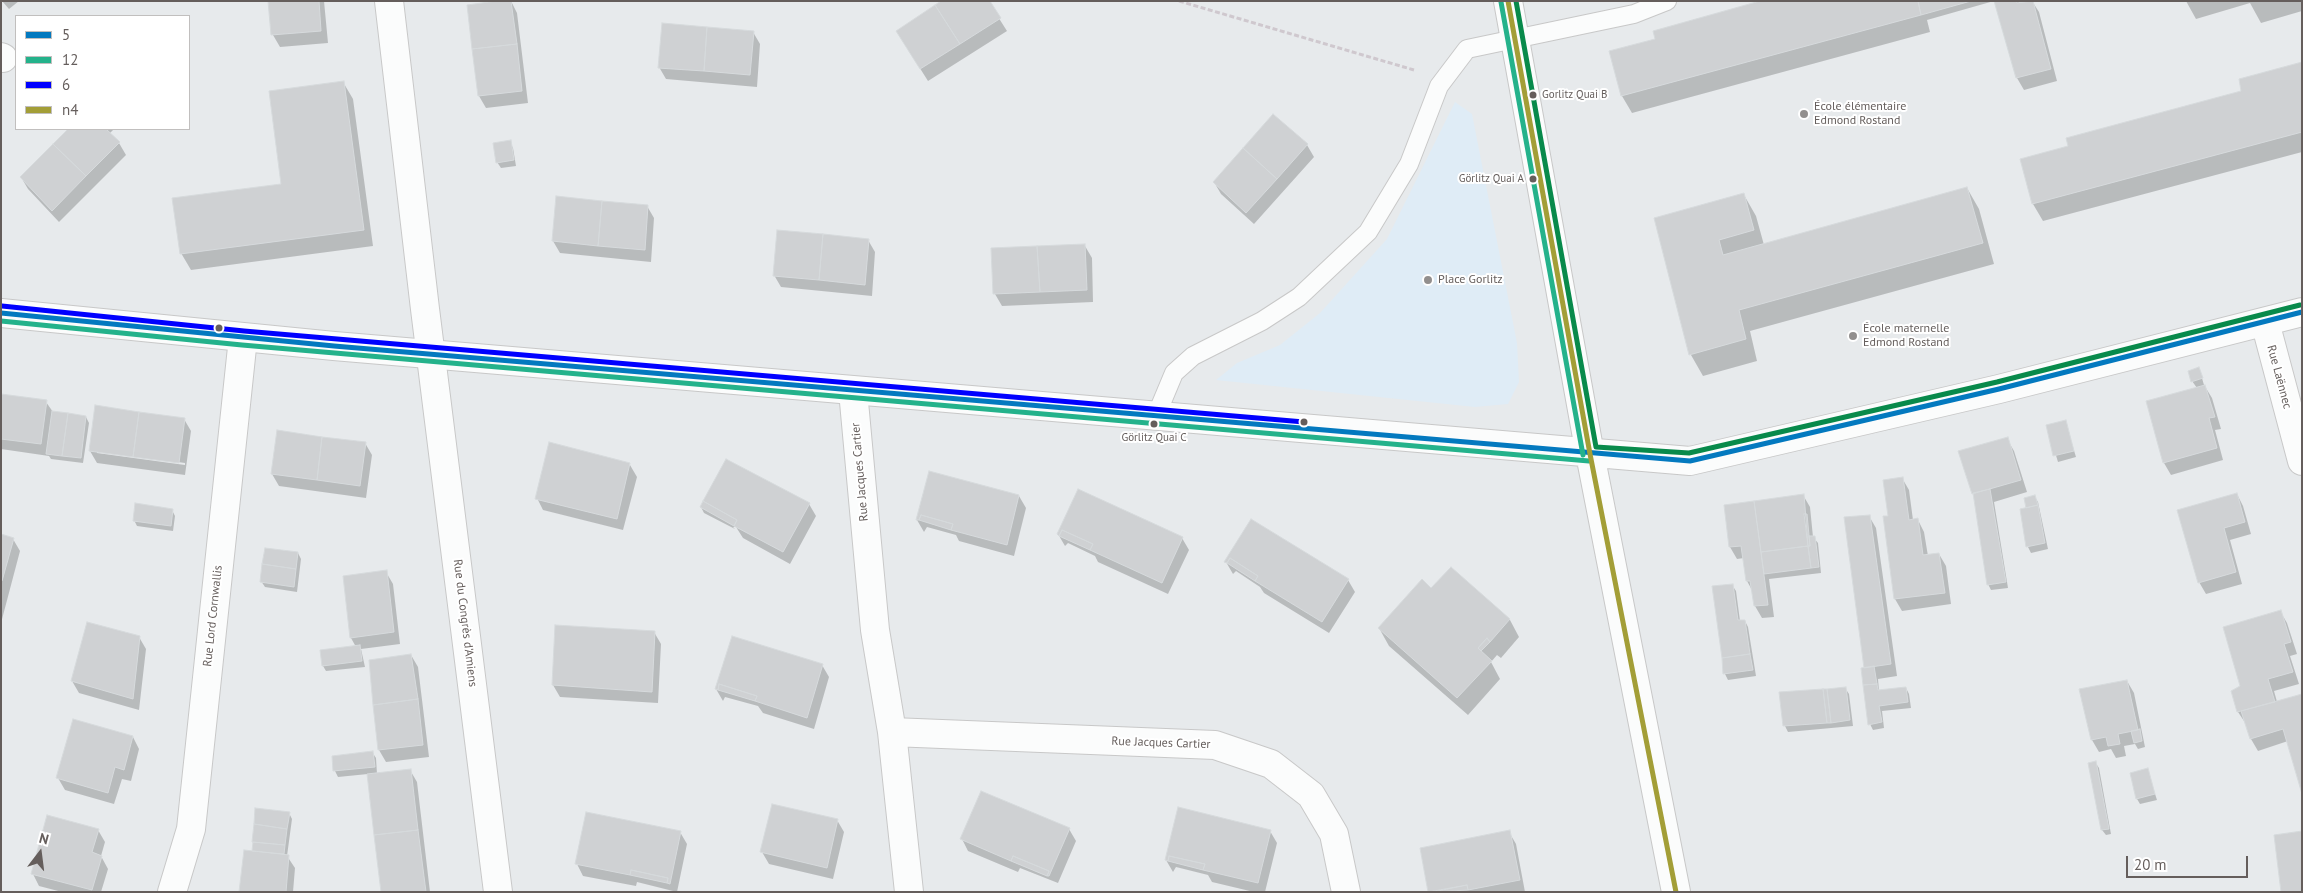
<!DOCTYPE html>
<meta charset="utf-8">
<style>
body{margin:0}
#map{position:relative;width:2303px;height:893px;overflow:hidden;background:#e7eaec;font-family:"PT Sans",sans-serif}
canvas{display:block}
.frame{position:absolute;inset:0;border:2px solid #655e5c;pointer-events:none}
.legend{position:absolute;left:15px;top:15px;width:175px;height:115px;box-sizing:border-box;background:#fff;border:1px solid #c1bfbe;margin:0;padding:6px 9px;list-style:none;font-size:15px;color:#655e5c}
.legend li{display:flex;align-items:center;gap:10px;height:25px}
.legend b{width:25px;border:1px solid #c1bfbe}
.north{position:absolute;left:15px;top:828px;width:50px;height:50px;-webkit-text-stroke:4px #fff;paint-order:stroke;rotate:15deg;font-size:14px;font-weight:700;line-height:20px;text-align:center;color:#655e5c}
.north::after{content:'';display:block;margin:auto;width:18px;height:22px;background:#655e5c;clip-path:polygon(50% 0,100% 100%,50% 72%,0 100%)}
.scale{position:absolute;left:2126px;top:856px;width:122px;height:22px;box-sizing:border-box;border:2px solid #655e5c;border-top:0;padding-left:6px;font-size:15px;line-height:18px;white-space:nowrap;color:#655e5c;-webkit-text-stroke:4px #fff;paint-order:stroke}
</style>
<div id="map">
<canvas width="2303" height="893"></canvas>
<div class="frame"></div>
<ul class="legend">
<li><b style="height:6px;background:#0379bf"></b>5</li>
<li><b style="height:6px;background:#24b28b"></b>12</li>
<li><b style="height:6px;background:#00f"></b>6</li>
<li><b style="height:6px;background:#a39e37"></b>n4</li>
</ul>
<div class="north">N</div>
<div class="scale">20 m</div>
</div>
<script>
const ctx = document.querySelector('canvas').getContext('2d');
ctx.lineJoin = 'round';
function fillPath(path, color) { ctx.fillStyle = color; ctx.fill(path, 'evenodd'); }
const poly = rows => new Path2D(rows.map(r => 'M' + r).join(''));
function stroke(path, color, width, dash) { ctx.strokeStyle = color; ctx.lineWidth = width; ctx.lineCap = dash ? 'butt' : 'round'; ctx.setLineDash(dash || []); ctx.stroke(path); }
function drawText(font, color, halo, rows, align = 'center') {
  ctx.font = font + ' "PT Sans",sans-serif'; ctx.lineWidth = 4; ctx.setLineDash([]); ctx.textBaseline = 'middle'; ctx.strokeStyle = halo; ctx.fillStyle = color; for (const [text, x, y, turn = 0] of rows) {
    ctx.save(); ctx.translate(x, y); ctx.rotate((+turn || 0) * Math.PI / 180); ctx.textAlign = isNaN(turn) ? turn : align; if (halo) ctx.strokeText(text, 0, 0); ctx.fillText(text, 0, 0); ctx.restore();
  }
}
fillPath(poly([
 [1455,102,1472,114,1517,343,1519,382,1508,404,1475,407,1216,380,1237,363,1280,345,1320,313,1387,239]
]), '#dfecf6');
fillPath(poly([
 [2,1,19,1,9,9],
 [269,1,324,1,328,43,280,47,273,35],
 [511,1,517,13,528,103,486,108,479,96,468,6],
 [988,1,1007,31,928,81,904,43],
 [1764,1,1994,1,1927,20,1930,32,1632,113,1622,96,1611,52,1656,40],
 [1996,1,2018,1,2020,4,2032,1,2039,12,2057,81,2024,90,2017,78],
 [2186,1,2302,1,2302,11,2261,23,2250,3,2196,19],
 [753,32,760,44,757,87,666,79,659,67],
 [2302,64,2302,152,2043,221,2033,204,2022,160,2069,147,2243,92],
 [343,82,353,99,373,246,191,270,181,253,283,185],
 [1273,115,1307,145,1314,157,1254,224,1221,194,1214,182],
 [70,129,114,129,109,134,119,143,126,155,59,222,28,189,21,177],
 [510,142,513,148,516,166,501,168,497,162],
 [1967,188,1979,209,1994,264,1750,331,1757,361,1703,376,1691,355,1655,219,1744,195,1756,216,1764,245],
 [647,206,654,218,651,262,560,253,553,241],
 [868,240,875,252,872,296,781,287,774,275],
 [1085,246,1092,258,1093,302,1002,306,995,294,993,249],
 [2199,368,2204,385,2212,398,2221,429,2215,430,2223,460,2171,475,2164,463,2197,388,2192,381],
 [1,395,46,402,53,412,86,417,89,423,83,463,51,459,49,456,1,449],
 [184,419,191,431,185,475,97,463,90,451],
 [97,451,185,463,185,465,97,453],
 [2065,421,2076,457,2058,462,2047,426],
 [278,431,365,443,372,455,366,498,279,486,272,474],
 [2007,439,2014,451,2027,492,1994,502,2008,588,1991,590,1988,584,1975,498,1960,452],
 [630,465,637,477,623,530,543,510,537,498],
 [1902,478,1909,490,1913,520,1918,520,1924,532,1928,556,1939,554,1946,566,1951,604,1902,611,1895,599,1885,517,1889,517],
 [1079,490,1182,538,1189,550,1168,594,1098,562,1095,556,1068,543,1065,546,1058,534],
 [2237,494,2243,506,2251,534,2230,540,2242,584,2206,594,2199,582],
 [1803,495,1810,507,1813,537,1818,543,1821,573,1769,579,1774,617,1762,618,1755,606,1753,592,1747,581,1744,558,1737,559,1730,547,1725,506],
 [1019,496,1026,508,1014,556,959,541,956,535,927,527,924,532,917,520],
 [2034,496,2038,502,2048,549,2031,553,2028,547,2021,510,2028,509],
 [809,504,816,516,790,564,743,538,736,527,733,527,735,529,704,513,701,507],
 [172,510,175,516,173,531,137,526,134,520],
 [1869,516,1876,528,1897,676,1878,679,1879,691,1906,688,1909,694,1911,708,1882,711,1884,728,1873,730,1870,724,1865,669],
 [1,536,13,539,20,551,1,623],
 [298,553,301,559,297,592,265,587,261,581],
 [1226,562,1348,580,1355,592,1329,633,1264,593,1260,587,1236,571,1233,574],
 [1451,569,1510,620,1519,637,1501,658,1497,655,1491,662,1500,679,1468,715,1389,646,1379,628,1431,590],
 [386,572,393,584,400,644,361,649,365,667,326,671,323,666,356,647,351,638],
 [1732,585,1736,591,1740,621,1745,621,1748,627,1756,676,1728,680,1725,674,1713,587],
 [2280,611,2287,623,2297,654,2290,656,2299,684,2274,691,2288,741,2258,751,2251,739,2246,724,2238,712,2233,692,2242,686],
 [654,632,661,644,658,703,560,697,553,685],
 [139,637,146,649,139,710,79,693,72,681],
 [733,638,822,665,829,677,814,729,763,713,758,706,725,697,723,701,716,689],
 [411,655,418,667,429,757,386,762,379,750],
 [2127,681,2134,693,2145,747,2138,749,2135,744,2124,746,2126,756,2116,758,2111,749,2099,752,2092,740],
 [1845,688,1849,694,1853,726,1788,732,1785,726,1781,693],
 [133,737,139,749,131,781,122,779,114,804,65,790,58,778],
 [372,752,376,758,377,774,410,770,417,782,430,892,382,892,368,774,338,777,335,771,334,757],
 [2095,762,2099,768,2111,834,2106,835,2102,830],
 [2147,769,2157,800,2140,804,2137,799],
 [289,813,292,819,287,856,295,868,293,892,241,892,254,852],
 [837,820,844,832,833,879,769,864,762,852],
 [1069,829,1076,841,1058,883,1020,868,1018,872,968,851,962,839],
 [98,830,105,842,101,856,108,869,101,892,62,892,39,886,33,874],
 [1270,831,1277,843,1265,892,1254,892,1212,882,1208,875,1176,867,1173,872,1166,860],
 [680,832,687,844,677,892,637,882,636,886,583,876,577,864],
 [1509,832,1516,844,1525,892,1430,892,1422,849]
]), '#0003');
const building = poly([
 [268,1,319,1,321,31,271,35,268,1],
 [496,1,511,1,517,44,472,49,467,5,496,1],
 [941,1,990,1,1001,18,960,44,935,5,941,1],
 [1760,1,1918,1,1921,15,1621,96,1609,51,1655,39,1653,31,1760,1],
 [1918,1,1971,1,1921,15,1918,1],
 [1994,1,2016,1,2017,3,2033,1,2051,69,2016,78,1994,1],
 [935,5,960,44,920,69,896,31,935,5],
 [662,23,707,27,704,71,658,68,662,23],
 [707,27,754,31,750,75,704,71,707,27],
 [517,44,522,91,478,96,472,49,517,44],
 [2302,62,2302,132,2032,204,2020,159,2068,146,2066,138,2241,91,2239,79,2302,62],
 [344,81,364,230,180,254,172,198,281,184,269,91,344,81],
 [1273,114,1308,144,1277,179,1243,148,1273,114],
 [68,129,106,129,120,142,86,176,53,144,68,129],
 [511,140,514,160,496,163,493,143,511,140],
 [53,144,86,176,52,211,20,177,53,144],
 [1243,148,1277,179,1246,213,1213,182,1243,148],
 [1967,187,1983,243,1739,310,1746,339,1689,355,1654,218,1744,193,1754,230,1719,240,1723,255,1967,187],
 [556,196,602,201,598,246,552,241,556,196],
 [602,201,648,205,645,250,598,246,602,201],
 [777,230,823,234,819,280,773,276,777,230],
 [823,234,869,239,865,285,819,280,823,234],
 [1085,244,1087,290,1040,292,1037,246,1085,244],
 [1037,246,1040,292,993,294,991,248,1037,246],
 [2199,367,2203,378,2191,382,2188,371,2199,367],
 [2205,385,2215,417,2209,418,2217,448,2163,463,2146,401,2205,385],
 [1,394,47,400,41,444,1,439,1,394],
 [95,405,139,412,133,457,89,451,95,405],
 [52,411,68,413,62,456,46,454,52,411],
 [139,412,185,418,179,463,133,457,139,412],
 [68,413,86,416,81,458,62,456,68,413],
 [2066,420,2074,451,2053,456,2046,425,2066,420],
 [277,430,322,437,317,480,271,474,277,430],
 [322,437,366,442,360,486,317,480,322,437],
 [2008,437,2021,480,1972,494,1958,451,2008,437],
 [549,442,630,463,617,519,535,499,549,442],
 [726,459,810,503,783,552,734,526,737,520,703,501,726,459],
 [929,471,1019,495,1007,545,951,530,953,524,921,515,919,520,916,520,929,471],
 [1903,477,1909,520,1918,518,1923,555,1939,553,1945,593,1894,599,1883,516,1888,516,1883,480,1903,477],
 [1078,489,1183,537,1162,583,1090,550,1093,544,1062,530,1059,536,1057,534,1078,489],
 [1990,489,2006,582,1987,585,1973,493,1990,489],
 [2237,493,2245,522,2224,528,2236,572,2198,583,2177,510,2237,493],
 [1804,494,1808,546,1761,552,1754,501,1804,494],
 [2035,495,2038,505,2026,508,2024,498,2035,495],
 [703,501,737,520,734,526,700,507,703,501],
 [1754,501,1768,605,1754,606,1750,581,1746,581,1741,546,1729,547,1724,505,1754,501],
 [135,503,173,509,171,526,133,521,135,503],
 [2038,505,2045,543,2026,547,2020,509,2038,505],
 [1804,514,1807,514,1810,546,1808,546,1804,514],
 [921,515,953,524,951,530,919,520,921,515],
 [1870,515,1891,664,1864,668,1844,517,1870,515],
 [1251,519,1349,579,1322,622,1255,581,1258,576,1230,558,1227,563,1224,562,1251,519],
 [1062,530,1093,544,1090,550,1059,536,1062,530],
 [1,534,14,538,2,581,1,581,1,534],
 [1809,536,1815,536,1819,567,1811,568,1808,546,1810,546,1809,536],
 [1808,546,1811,568,1764,574,1761,552,1808,546],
 [265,548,298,552,296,569,262,564,265,548],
 [1230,558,1258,576,1255,581,1227,563,1230,558],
 [262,564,296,569,294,587,260,582,262,564],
 [1451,567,1510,619,1490,642,1487,638,1478,648,1492,661,1457,698,1378,628,1422,579,1431,588,1451,567],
 [387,570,394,632,350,638,343,576,387,570],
 [1733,584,1738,620,1745,620,1750,654,1722,658,1712,586,1733,584],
 [2281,610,2291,642,2284,644,2293,672,2268,679,2275,702,2237,712,2231,691,2240,686,2223,627,2281,610],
 [87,622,140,636,133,699,71,681,87,622],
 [555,625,655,631,652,692,552,685,555,625],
 [732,636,823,664,807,718,755,701,757,696,719,684,718,690,715,689,732,636],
 [1487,638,1490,642,1481,651,1478,648,1487,638],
 [360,645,362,661,322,666,320,650,360,645],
 [411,654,418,699,373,705,369,660,411,654],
 [1750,654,1753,670,1723,674,1722,658,1750,654],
 [1874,666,1877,684,1863,685,1861,668,1874,666],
 [2127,680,2138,730,2118,734,2120,744,2108,746,2106,737,2091,740,2079,689,2127,680],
 [719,684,757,696,755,701,718,690,719,684],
 [1877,684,1878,690,1906,687,1908,702,1879,706,1882,722,1868,725,1863,685,1877,684],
 [1846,687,1850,720,1831,723,1827,689,1846,687],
 [1823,689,1827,723,1783,726,1779,692,1823,689],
 [1823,689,1827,689,1831,723,1827,723,1823,689],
 [2302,694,2302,794,2283,729,2250,739,2241,711,2302,694],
 [418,699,423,745,378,750,373,705,418,699],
 [73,719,133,736,124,770,115,767,108,793,56,778,73,719],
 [2140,729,2142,741,2134,743,2131,731,2140,729],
 [373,751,375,767,333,771,332,756,373,751],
 [2096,761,2109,829,2101,830,2088,763,2096,761],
 [2148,768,2155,794,2136,799,2130,773,2148,768],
 [411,769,418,830,374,835,367,774,411,769],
 [981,791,1070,828,1049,876,1047,876,1049,871,1013,856,1011,861,960,839,981,791],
 [772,804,838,819,827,868,760,852,772,804],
 [1178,807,1271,830,1258,883,1203,870,1205,864,1169,856,1168,861,1165,860,1178,807],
 [255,808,290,812,287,829,254,824,255,808],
 [586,812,681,831,670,884,667,883,668,878,631,870,630,875,575,864,586,812],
 [47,815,99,829,92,852,102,856,92,890,31,874,47,815],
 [254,824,287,829,285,845,252,842,254,824],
 [418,830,426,892,381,892,374,835,418,830],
 [1510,830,1520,880,1468,890,1467,885,1428,892,1420,848,1510,830],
 [2302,831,2302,892,2281,892,2274,835,2302,831],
 [253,842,285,845,284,854,252,851,253,842],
 [244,850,289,855,286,892,239,892,244,850],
 [1013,856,1049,871,1047,876,1011,861,1013,856],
 [1169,856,1205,864,1203,870,1168,861,1169,856],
 [631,870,668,878,667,883,630,875,631,870],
 [1467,885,1468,890,1433,892,1467,885]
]);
fillPath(building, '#cfd1d3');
stroke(building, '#d6dadc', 1);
const service = poly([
 [1156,416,1174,373,1193,356,1262,321,1299,297,1368,232,1409,164,1439,86,1467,49,1634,14,1667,1]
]);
const minor = poly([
 [389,1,425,309,498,892],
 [1,57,3,58],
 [2265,322,2302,461],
 [853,391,875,630,892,732,909,892],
 [892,732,1215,745,1271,764,1311,795,1334,834,1346,892],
 [172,892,191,829,243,338]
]);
const tertiary = poly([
 [1508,1,1590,454,1676,892],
 [1,313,334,346,1690,461,1999,389,2302,312]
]);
stroke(service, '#c8c8c8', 20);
stroke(minor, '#c8c8c8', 30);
stroke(tertiary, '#c8c8c8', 30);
stroke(poly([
 [1179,1,1414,70]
]), '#cfc8ce', 3, [5, 2.5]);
stroke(service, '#fbfcfc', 18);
stroke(minor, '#fbfcfc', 28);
stroke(tertiary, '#fbfcfc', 28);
stroke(poly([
 [1,313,334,346,1690,461,1999,389,2302,312]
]), '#0379bf', 5);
stroke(poly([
 [1501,2,1583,455],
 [1,321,242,345,1589,461]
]), '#24b28b', 5);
stroke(poly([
 [2,306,244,331,1304,422]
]), '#00f', 5);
stroke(poly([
 [1508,1,1590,454,1676,892]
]), '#a39e37', 5);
stroke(poly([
 [1516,1,1596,447,1689,453,1997,382,2300,305]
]), '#088a4b', 5);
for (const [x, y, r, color] of [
 [1533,95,4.5,"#655e5c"],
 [1804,114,5,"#928f8e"],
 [1533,179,4.5,"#655e5c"],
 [1428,280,5,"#928f8e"],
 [219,328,4.5,"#655e5c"],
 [1853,336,5,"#928f8e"],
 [1304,422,4.5,"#655e5c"],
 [1154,424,4.5,"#655e5c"]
]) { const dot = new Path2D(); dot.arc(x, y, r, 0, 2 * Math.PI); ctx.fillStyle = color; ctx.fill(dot); stroke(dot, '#fff', 2); }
drawText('11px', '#655e5c', '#fff', [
 ["Gorlitz Quai B",1542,95],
 ["Görlitz Quai A",1524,179,"right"],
 ["Görlitz Quai C",1154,438,"center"]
], 'left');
drawText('12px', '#655e5c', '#fff', [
 ["École élémentaire",1814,107],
 ["Edmond Rostand",1814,121],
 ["Place Gorlitz",1438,280],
 ["École maternelle",1863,329],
 ["Edmond Rostand",1863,343]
], 'left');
drawText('12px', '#655e5c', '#fff', [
 ["Rue Laënnec",2279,377,75],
 ["Rue Jacques Cartier",860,472,-95],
 ["Rue Lord Cornwallis",213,616,-84],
 ["Rue du Congrès d'Amiens",465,623,83],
 ["Rue Jacques Cartier",1161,743,2]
]);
</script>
